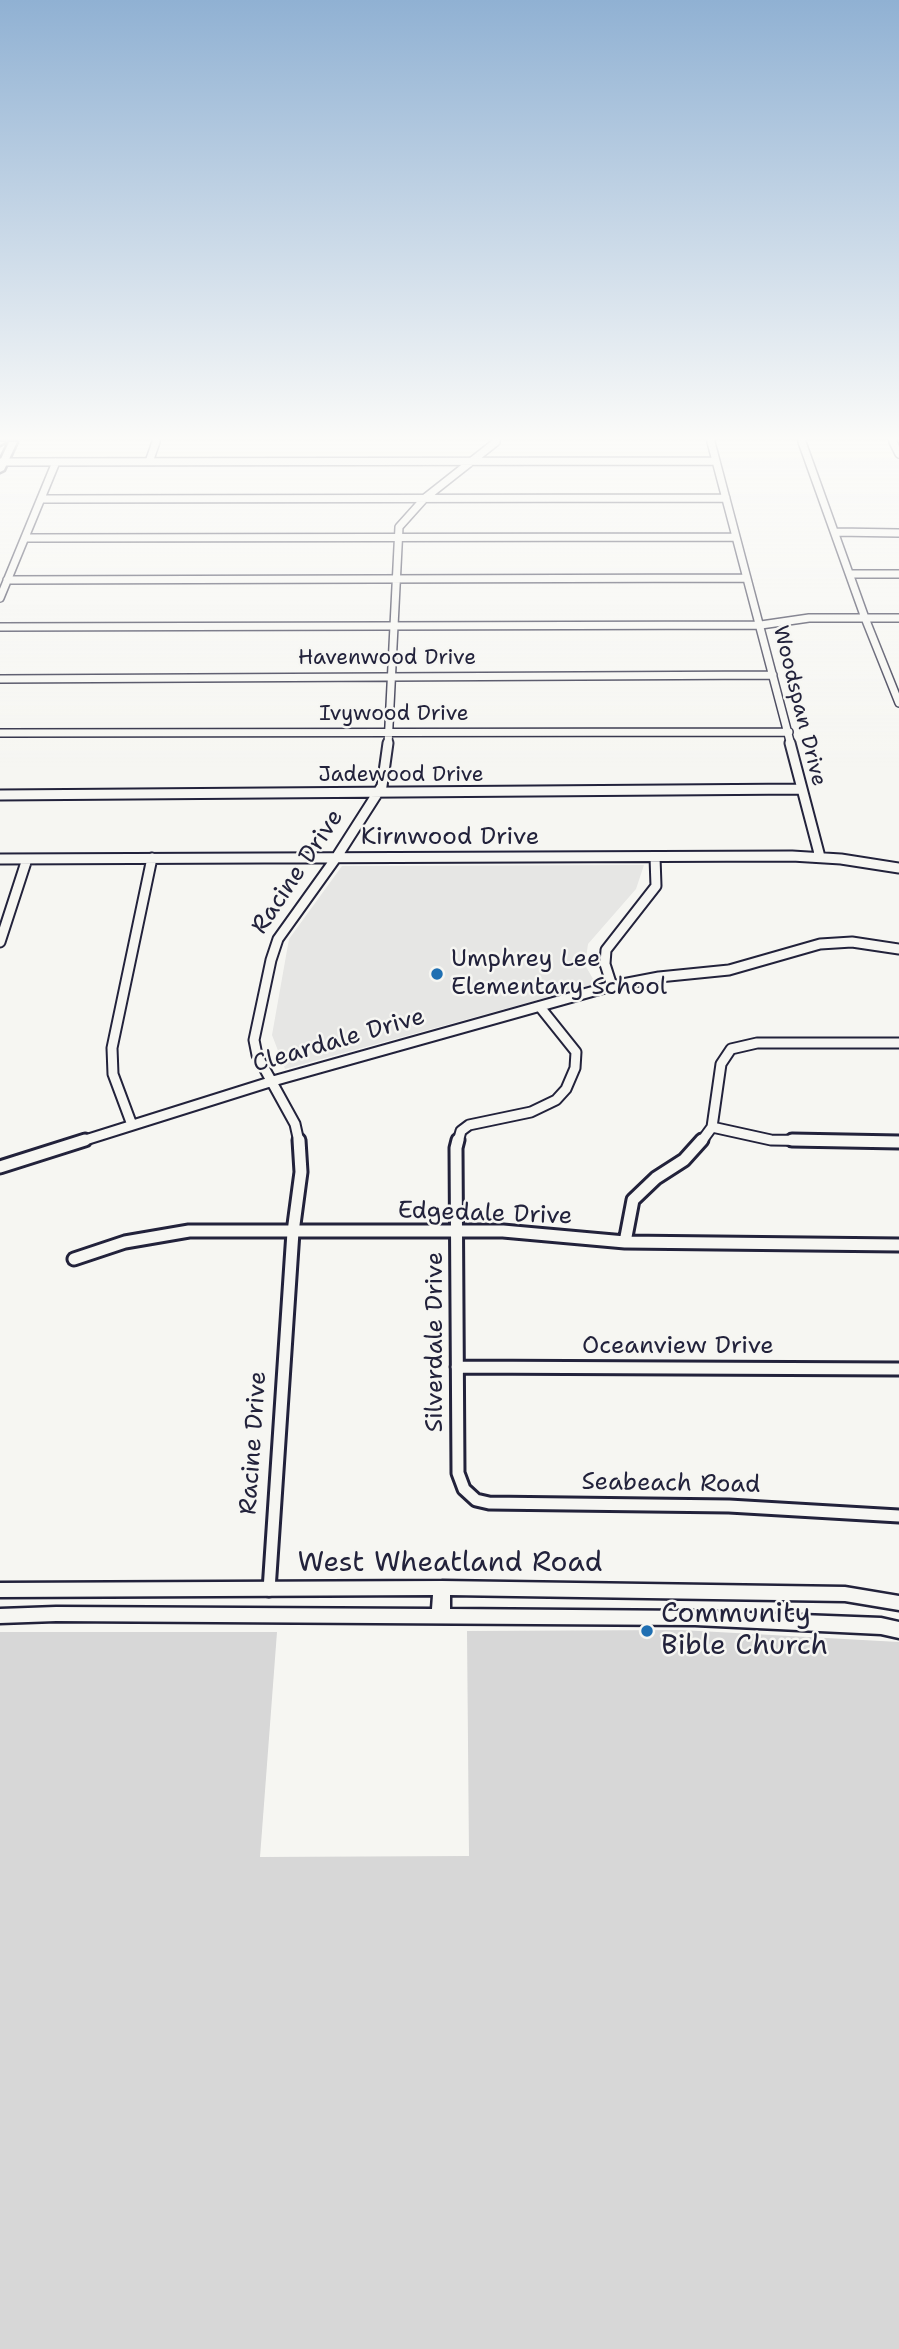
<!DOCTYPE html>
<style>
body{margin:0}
canvas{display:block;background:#f6f6f2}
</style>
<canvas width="899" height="2349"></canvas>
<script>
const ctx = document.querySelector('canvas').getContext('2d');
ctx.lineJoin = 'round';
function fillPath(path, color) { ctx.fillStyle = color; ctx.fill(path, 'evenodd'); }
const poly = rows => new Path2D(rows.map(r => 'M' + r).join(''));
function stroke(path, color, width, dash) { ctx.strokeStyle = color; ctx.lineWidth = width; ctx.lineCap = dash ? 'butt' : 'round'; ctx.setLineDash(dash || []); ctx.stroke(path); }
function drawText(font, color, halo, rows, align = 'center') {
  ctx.font = font + ' "Shantell Sans",sans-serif'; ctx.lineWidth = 5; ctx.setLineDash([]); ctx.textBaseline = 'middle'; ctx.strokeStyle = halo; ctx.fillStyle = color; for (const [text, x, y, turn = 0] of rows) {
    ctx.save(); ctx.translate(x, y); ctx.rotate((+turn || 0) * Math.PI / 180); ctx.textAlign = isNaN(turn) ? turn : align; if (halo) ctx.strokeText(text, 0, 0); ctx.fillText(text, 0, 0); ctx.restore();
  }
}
fillPath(poly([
 [644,865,636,889,588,944,585,965,596,984,285,1069,272,1035,289,939,342,866]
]), '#e6e6e4');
fillPath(poly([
 [681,1630,899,1642,899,2349,0,2349,0,1632,277,1632,260,1857,469,1856,467,1631]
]), '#d7d7d7');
const minorFar2 = poly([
 [711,442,791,745],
 [802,442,865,618,899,703],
 [893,442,899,454],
 [0,462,716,461],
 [149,462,156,442],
 [41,499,726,498],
 [836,532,899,533],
 [25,538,736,537],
 [851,574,899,574],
 [7,580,747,578],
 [0,598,56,462],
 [0,627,761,625,809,618,899,618],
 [0,679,773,675],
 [0,733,789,732],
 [388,745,399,527,425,498,496,442]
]);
const minorFar1 = poly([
 [790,743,820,857],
 [0,795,802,789],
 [0,859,792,856,841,859,899,868],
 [0,942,27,859],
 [612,986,605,964,606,950,656,886,655,857],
 [132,1125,113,1074,112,1048,152,858],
 [712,1127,771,1140,899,1142],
 [79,1142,273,1081,612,986,659,977,729,970,820,944,852,942,899,949],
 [299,1142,295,1124,257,1055,254,1040,271,960,278,939,336,858,382,786,388,743],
 [458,1142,461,1131,469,1125,531,1112,556,1100,566,1089,575,1068,576,1052,540,1007],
 [701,1142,712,1127,721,1064,731,1049,757,1043,899,1043]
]);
const minor = poly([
 [458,1140,456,1148,458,1473,464,1489,476,1500,489,1503,729,1506,899,1516],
 [792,1140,899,1142],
 [0,1167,85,1140],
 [625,1242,633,1200,656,1178,684,1160,702,1140],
 [74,1259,125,1242,189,1231,503,1231,625,1242,899,1245],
 [457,1367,899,1369],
 [269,1590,293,1232,301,1172,299,1140]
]);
const major = poly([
 [0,442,5,442,0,445,0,442],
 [9,442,17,442,4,470,0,472,0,461,9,442],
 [442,1581,845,1587,899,1596,899,1610,845,1601,450,1595,450,1609,695,1611,881,1618,899,1622,899,1638,881,1634,695,1625,56,1621,0,1623,0,1609,56,1607,432,1609,433,1595,0,1597,0,1583,442,1581]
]);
stroke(minorFar2, '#22223b', 10);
stroke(minorFar1, '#22223b', 13);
stroke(minor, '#22223b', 17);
stroke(major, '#22223b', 5);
stroke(minorFar2, '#f6f6f2', 7);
stroke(minorFar1, '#f6f6f2', 9);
stroke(minor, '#f6f6f2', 11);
fillPath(major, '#f6f6f2');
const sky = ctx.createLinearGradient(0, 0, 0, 770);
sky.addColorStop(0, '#90b1d3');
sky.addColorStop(0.57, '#fbfbf9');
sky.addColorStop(1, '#fbfbf900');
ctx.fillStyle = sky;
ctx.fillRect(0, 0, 899, 770);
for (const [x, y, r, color] of [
 [437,974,7,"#1f6fb2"],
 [647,1631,7,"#1f6fb2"]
]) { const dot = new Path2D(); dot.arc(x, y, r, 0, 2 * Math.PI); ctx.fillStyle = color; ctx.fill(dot); stroke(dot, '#f6f6f2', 2.5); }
drawText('21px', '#22223b', '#f6f6f2', [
 ["Havenwood Drive",387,659],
 ["Woodspan Drive",799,706,76],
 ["Ivywood Drive",394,715],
 ["Jadewood Drive",401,776]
]);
drawText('24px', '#22223b', '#f6f6f2', [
 ["Kirnwood Drive",450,838],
 ["Racine Drive",298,872,-56],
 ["Cleardale Drive",339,1041,-16],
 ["Edgedale Drive",485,1214,2],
 ["Silverdale Drive",436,1342,-90],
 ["Oceanview Drive",678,1347],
 ["Racine Drive",254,1443,-86],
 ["Seabeach Road",671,1484,1]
]);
drawText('24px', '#22223b', '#f6f6f2', [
 ["Umphrey Lee",451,960],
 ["Elementary School",451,988]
], 'left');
drawText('28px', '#22223b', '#f6f6f2', [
 ["West Wheatland Road",450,1564]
]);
drawText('28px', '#22223b', '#f6f6f2', [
 ["Community",661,1615],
 ["Bible Church",661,1647]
], 'left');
</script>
